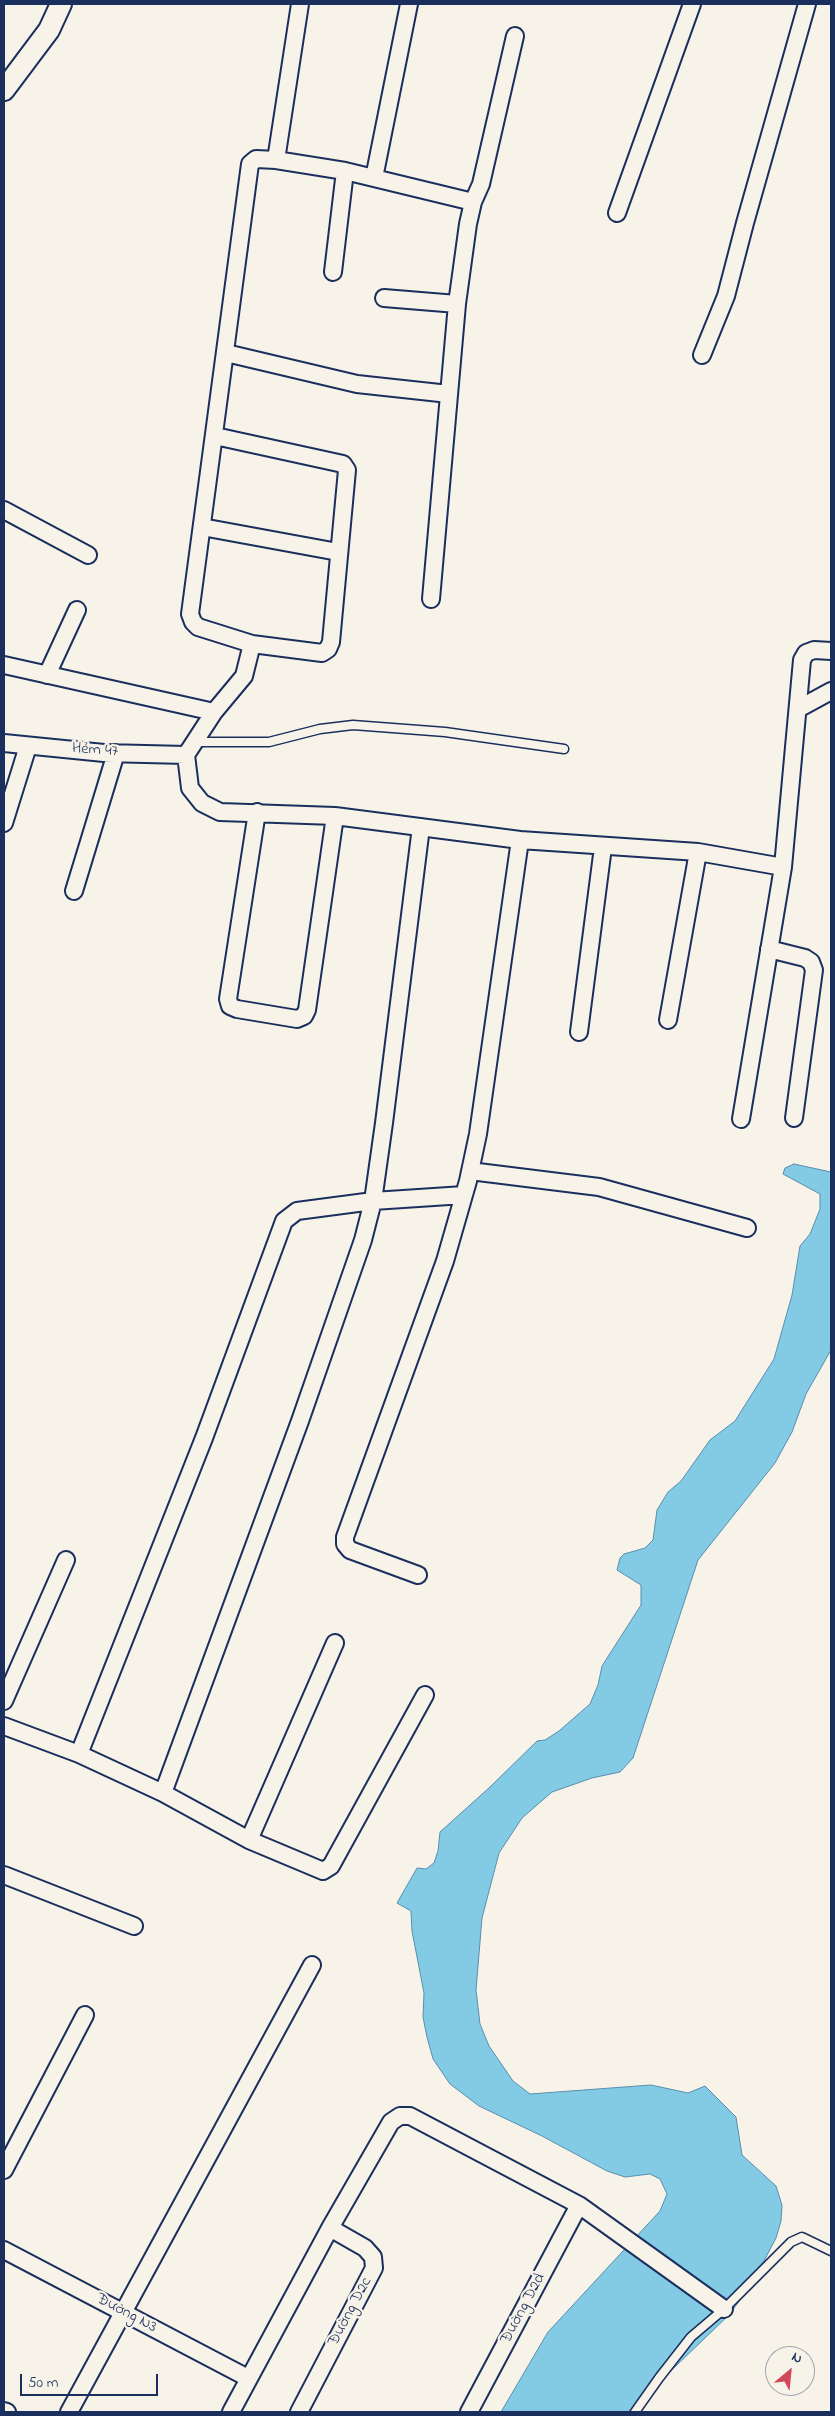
<!DOCTYPE html>
<meta charset="utf-8">
<style>
body{margin:0}
#map{position:relative;width:835px;height:2416px;overflow:hidden;background:#f7f3e8;font-family:"Indie Flower",sans-serif}
canvas{display:block}
.frame{position:absolute;inset:0;border:5px solid #1b2f5e;pointer-events:none}
.north{position:absolute;left:765px;top:2346px;width:50px;height:50px;box-sizing:border-box;background:#f7f3e8;border:1px solid #9fa5b1;border-radius:50%;rotate:28deg;font-size:14px;font-weight:700;line-height:20px;text-align:center;color:#1b2f5e}
.north::after{content:'';display:block;margin:auto;width:18px;height:22px;background:#d1495b;clip-path:polygon(50% 0,100% 100%,50% 72%,0 100%)}
.scale{position:absolute;left:20px;top:2374px;width:138px;height:22px;box-sizing:border-box;border:2px solid #1b2f5e;border-top:0;padding-left:6px;font-size:15px;line-height:18px;white-space:nowrap;color:#1b2f5e;-webkit-text-stroke:4px #f7f3e8;paint-order:stroke}
</style>
<div id="map">
<canvas width="835" height="2416"></canvas>
<div class="frame"></div>
<div class="north">N</div>
<div class="scale">50 m</div>
</div>
<script>
const ctx = document.querySelector('canvas').getContext('2d');
ctx.lineJoin = 'round';
function fillPath(path, color) { ctx.fillStyle = color; ctx.fill(path, 'evenodd'); }
const poly = rows => new Path2D(rows.map(r => 'M' + r).join(''));
function stroke(path, color, width, dash) { ctx.strokeStyle = color; ctx.lineWidth = width; ctx.lineCap = dash ? 'butt' : 'round'; ctx.setLineDash(dash || []); ctx.stroke(path); }
function drawText(font, color, halo, rows, align = 'center') {
  ctx.font = font + ' "Indie Flower",sans-serif'; ctx.lineWidth = 4.5; ctx.setLineDash([]); ctx.textBaseline = 'middle'; ctx.strokeStyle = halo; ctx.fillStyle = color; for (const [text, x, y, turn = 0] of rows) {
    ctx.save(); ctx.translate(x, y); ctx.rotate((+turn || 0) * Math.PI / 180); ctx.textAlign = isNaN(turn) ? turn : align; if (halo) ctx.strokeText(text, 0, 0); ctx.fillText(text, 0, 0); ctx.restore();
  }
}
const water = poly([
 [794,1164,831,1172,831,1350,806,1394,792,1432,775,1463,698,1560,633,1758,620,1772,592,1778,552,1792,522,1818,499,1853,482,1918,476,1990,480,2024,489,2046,513,2081,530,2094,651,2085,688,2093,705,2086,736,2117,742,2155,776,2186,782,2205,781,2221,776,2238,755,2278,730,2314,628,2412,501,2412,548,2332,660,2211,667,2194,660,2179,650,2174,625,2177,607,2171,542,2136,479,2106,450,2084,433,2059,427,2037,423,2017,424,1993,412,1931,411,1911,397,1903,417,1868,426,1869,434,1863,438,1851,440,1832,490,1787,537,1741,545,1740,559,1731,590,1704,598,1685,602,1666,641,1605,641,1585,617,1570,620,1558,624,1554,645,1548,653,1540,657,1510,668,1492,681,1481,710,1440,735,1421,774,1359,792,1295,800,1246,810,1234,820,1209,820,1194,783,1174,785,1168,794,1164]
]);
fillPath(water, '#83cbe4');
stroke(water, '#598dae', 1);
const service = poly([
 [195,742,269,742,320,729,353,725,445,732,564,749],
 [635,2412,659,2378,691,2337,724,2309,791,2242,802,2237,831,2251]
]);
const minor = poly([
 [515,36,481,184,473,202,345,171,276,160,256,159,250,164,190,614,193,622,198,627,252,644,244,676,214,712,186,755,190,788,202,803,220,812,335,816,520,840,698,852,783,867],
 [276,160,300,4],
 [374,178,409,4],
 [617,213,692,4],
 [333,272,345,171],
 [384,298,457,304],
 [226,353,357,384,449,394],
 [702,355,726,296,745,223,807,4],
 [215,436,343,464,347,470,331,642,328,649,322,653,252,644],
 [4,510,88,555],
 [202,527,338,552],
 [431,599,457,304,468,224,473,202],
 [4,665,214,712],
 [47,675,77,610],
 [798,709,831,691],
 [4,743,104,753,186,755],
 [257,812,228,999,230,1006,237,1009,297,1019,304,1016,307,1010,335,816],
 [4,823,28,746],
 [74,891,116,753],
 [769,949,805,958,811,962,814,970,794,1118],
 [668,1020,698,852],
 [579,1032,603,847],
 [741,1119,783,867,802,660,806,653,814,650,831,651],
 [470,1171,599,1187,747,1228],
 [418,1575,350,1550,345,1544,345,1537,445,1261,468,1181,478,1134,520,840],
 [4,1701,66,1560],
 [4,1726,79,1754,163,1793,300,1421,363,1240,373,1201,384,1123,421,827],
 [79,1754,204,1438,284,1221,297,1211,373,1201,464,1195],
 [163,1793,249,1840,323,1871,331,1866,425,1695],
 [249,1840,335,1643],
 [4,1875,134,1926],
 [4,2170,85,2015],
 [4,2250,248,2378],
 [4,2411,7,2412],
 [69,2412,312,1965],
 [231,2412,330,2228,391,2122,400,2116,410,2116,579,2205,724,2309],
 [299,2412,374,2268,373,2257,365,2248,330,2228],
 [469,2412,579,2205]
]);
const tertiary = poly([
 [4,90,49,30,61,4]
]);
stroke(service, '#1b2f5e', 11);
stroke(minor, '#1b2f5e', 20);
stroke(tertiary, '#1b2f5e', 24);
stroke(service, '#f7f3e8', 8);
stroke(minor, '#f7f3e8', 16);
stroke(tertiary, '#f7f3e8', 20);
drawText('16px', '#1b2f5e', '#f7f3e8', [
 ["Hẻm 47",95,751,4],
 ["Đường D2d",524,2309,-62],
 ["Đường D2c",351,2312,-62],
 ["Đường N3",126,2314,28]
]);
</script>
